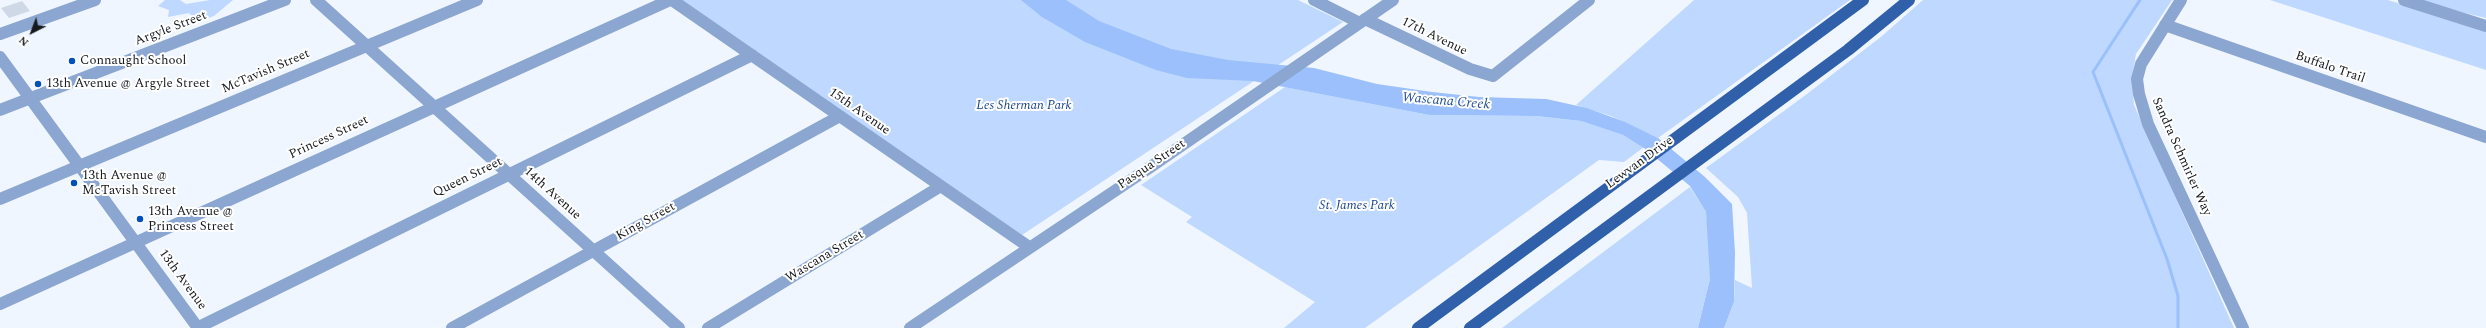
<!DOCTYPE html>
<style>
body{margin:0}
#map{position:relative;width:2486px;height:328px;overflow:hidden;background:#f0f6ff;font-family:Spectral,serif}
canvas{display:block}
.north{position:absolute;left:12px;top:12px;width:40px;height:40px;-webkit-text-stroke:3px #fff;paint-order:stroke;rotate:222deg;font-size:11px;font-weight:700;line-height:16px;text-align:center;color:#15181d}
.north::after{content:'';display:block;margin:auto;width:14px;height:18px;background:#15181d;clip-path:polygon(50% 0,100% 100%,50% 72%,0 100%)}
</style>
<div id="map">
<canvas width="2486" height="328"></canvas>
<div class="north">N</div>
</div>
<script>
const ctx = document.querySelector('canvas').getContext('2d');
ctx.lineJoin = 'round';
function fillPath(path, color) { ctx.fillStyle = color; ctx.fill(path, 'evenodd'); }
const poly = rows => new Path2D(rows.map(r => 'M' + r).join(''));
function stroke(path, color, width, dash) { ctx.strokeStyle = color; ctx.lineWidth = width; ctx.lineCap = dash ? 'butt' : 'round'; ctx.setLineDash(dash || []); ctx.stroke(path); }
function drawText(font, color, halo, rows, align = 'center') {
  ctx.font = font + ' Spectral,serif'; ctx.lineWidth = 4; ctx.setLineDash([]); ctx.textBaseline = 'middle'; ctx.strokeStyle = halo; ctx.fillStyle = color; for (const [text, x, y, turn = 0] of rows) {
    ctx.save(); ctx.translate(x, y); ctx.rotate((+turn || 0) * Math.PI / 180); ctx.textAlign = isNaN(turn) ? turn : align; if (halo) ctx.strokeText(text, 0, 0); ctx.fillText(text, 0, 0); ctx.restore();
  }
}
fillPath(poly([
 [165,0,180,0,186,4,210,0,233,0,214,16,198,22,189,13,168,17,169,10,158,6],
 [679,0,1298,0,1343,22,1022,235],
 [1694,0,1850,0,1658,138,1611,116,1576,105],
 [1923,0,2172,0,2136,54,2132,76,2134,105,2234,328,1724,328,1734,302,1735,280,1752,288,1747,213,1738,197,1706,168,1807,94,1882,36],
 [2270,0,2388,0,2486,31,2486,70],
 [2418,0,2486,0,2486,18,2465,13],
 [1285,87,1429,115,1536,116,1581,121,1623,135,1644,147,1624,162,1599,160,1365,328,1284,328,1315,302,1186,222,1192,217,1141,185],
 [1690,187,1706,212,1710,254,1710,279,1698,328,1502,328]
]), '#bfd8ff');
fillPath(poly([
 [1021,0,1066,0,1099,21,1171,49,1228,60,1314,68,1377,84,1432,92,1479,97,1546,99,1587,108,1625,122,1658,138,1705,177,1732,204,1735,253,1734,302,1724,328,1698,328,1710,279,1706,212,1690,186,1644,148,1623,135,1581,121,1536,116,1429,115,1253,81,1187,78,1156,70,1085,42,1042,17]
]), '#9bc0fb');
stroke(poly([
 [2140,0,2093,72,2167,259,2178,296,2178,328]
]), '#9bc0fb', 3);
fillPath(poly([
 [22,1,30,11,9,18,1,8]
]), '#cfd8e7');
stroke(poly([
 [316,0,679,328],
 [672,0,1029,247],
 [1314,0,1360,23],
 [2181,0,2141,64,2137,79,2139,94,2148,124,2243,328],
 [2404,0,2486,26],
 [1365,19,1470,69,1493,76,1589,0],
 [2165,25,2486,137],
 [0,34,95,0],
 [0,57,198,328],
 [0,110,285,0],
 [0,199,477,0],
 [0,304,670,0],
 [197,328,752,55],
 [452,328,840,116],
 [708,328,941,186],
 [910,328,1149,168,1393,0]
]), '#8ba6d0', 12);
stroke(poly([
 [1418,328,1863,0],
 [1470,328,1848,50,1909,0]
]), '#3160ab', 12);
for (const [x, y, r, color] of [
 [72,61,4,"#0050b9"],
 [38,84,4,"#0050b9"],
 [74,183,4,"#0050b9"],
 [140,219,4,"#0050b9"]
]) { const dot = new Path2D(); dot.arc(x, y, r, 0, 2 * Math.PI); ctx.fillStyle = color; ctx.fill(dot); stroke(dot, '#fff', 1.5); }
drawText('13px', '#15181d', '#fff', [
 ["Argyle Street",171,29,-21],
 ["17th Avenue",1434,37,26],
 ["Buffalo Trail",2330,68,19],
 ["McTavish Street",266,72,-23],
 ["15th Avenue",859,112,35],
 ["Princess Street",329,138,-25],
 ["Sandra Schmirler Way",2181,157,66],
 ["Lewvan Drive",1640,163,-36],
 ["Pasqua Street",1152,165,-34],
 ["Queen Street",468,178,-26],
 ["14th Avenue",552,194,42],
 ["King Street",646,222,-29],
 ["Wascana Street",825,257,-31],
 ["13th Avenue",182,280,54]
]);
drawText('13px', '#15181d', '#fff', [
 ["Connaught School",80,61],
 ["13th Avenue @ Argyle Street",46,84],
 ["13th Avenue @",82,176],
 ["McTavish Street",82,191],
 ["13th Avenue @",148,212],
 ["Princess Street",148,227]
], 'left');
drawText('italic 13px', '#1a4589', '#fff', [
 ["Les Sherman Park",1024,106],
 ["St. James Park",1357,206]
]);
drawText('italic 14px', '#255196', '#fff', [
 ["Wascana Creek",1446,102,5]
]);
</script>
